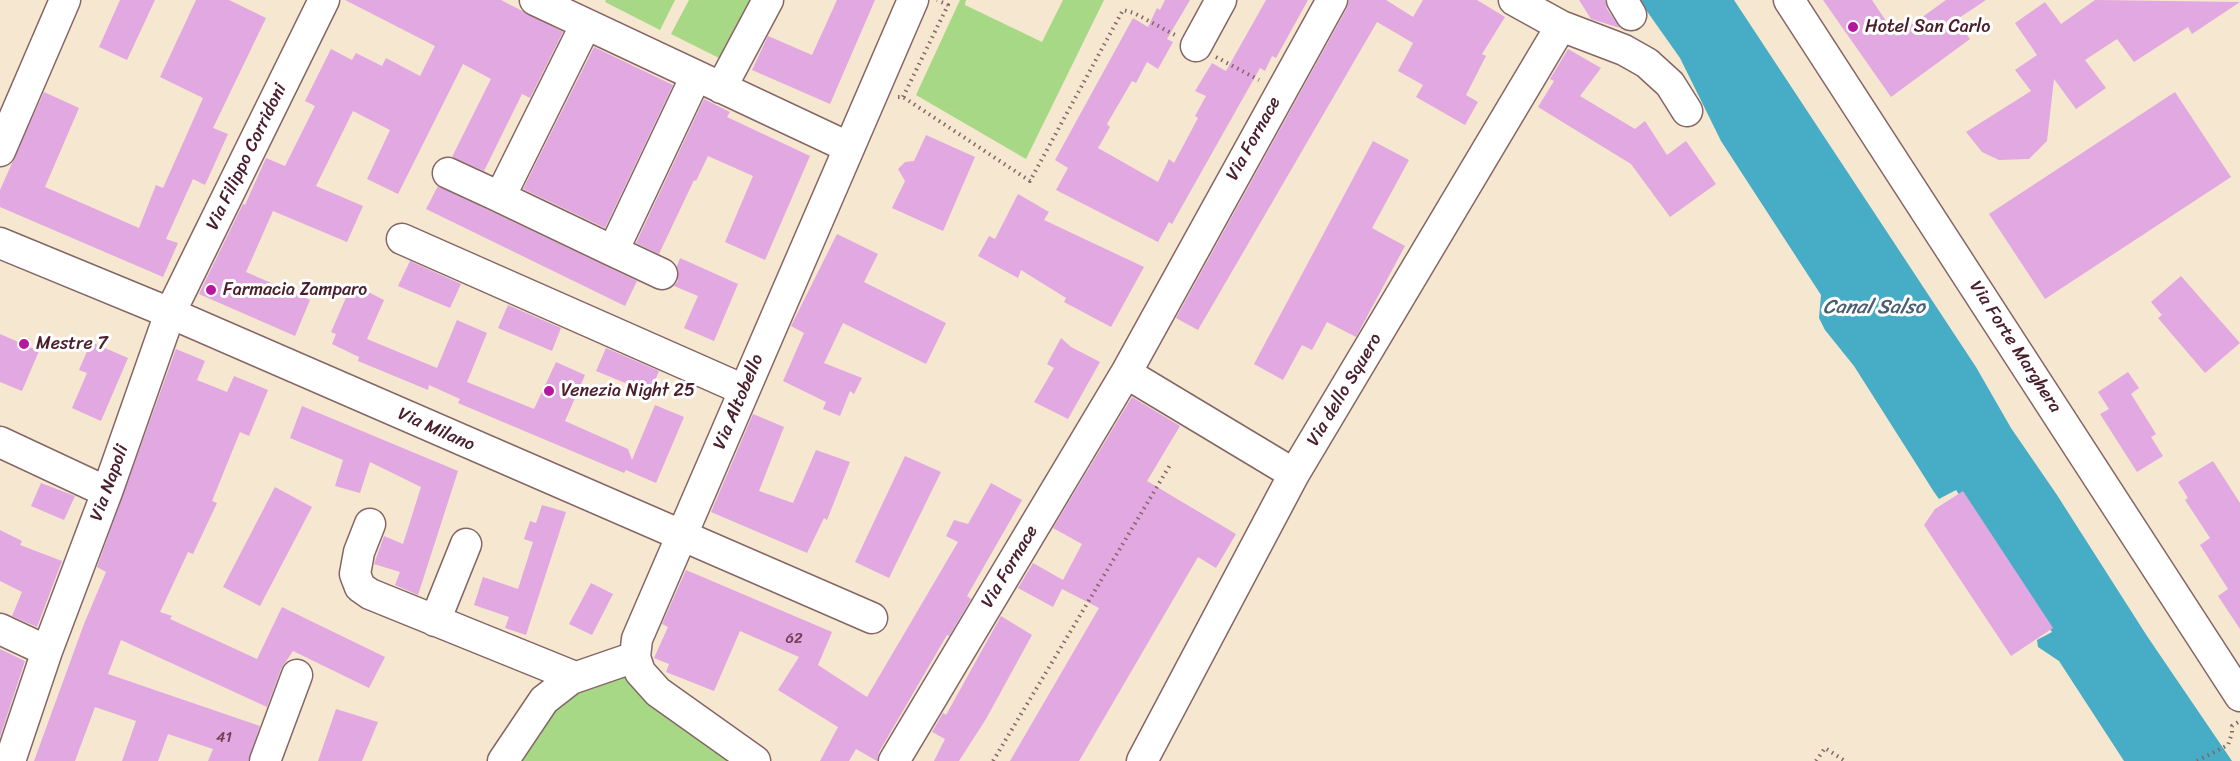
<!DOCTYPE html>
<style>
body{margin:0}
canvas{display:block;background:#f5e7d0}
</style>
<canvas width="2240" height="761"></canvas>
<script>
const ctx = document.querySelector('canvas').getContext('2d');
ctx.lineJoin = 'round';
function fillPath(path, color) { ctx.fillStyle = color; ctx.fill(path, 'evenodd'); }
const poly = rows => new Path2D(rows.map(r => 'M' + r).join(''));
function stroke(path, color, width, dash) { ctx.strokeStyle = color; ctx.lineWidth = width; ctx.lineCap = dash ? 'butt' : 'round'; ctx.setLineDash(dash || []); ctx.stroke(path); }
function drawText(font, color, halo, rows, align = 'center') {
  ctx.font = font + ' Sriracha,sans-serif'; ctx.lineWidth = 6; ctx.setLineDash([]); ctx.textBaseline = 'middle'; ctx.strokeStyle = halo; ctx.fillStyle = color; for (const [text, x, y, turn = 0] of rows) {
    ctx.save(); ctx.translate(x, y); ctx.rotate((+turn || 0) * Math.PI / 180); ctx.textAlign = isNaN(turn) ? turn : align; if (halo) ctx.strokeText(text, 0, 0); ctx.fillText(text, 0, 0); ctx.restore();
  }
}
fillPath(poly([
 [606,0,675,0,660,30,605,2],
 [689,0,752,0,721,59,671,34],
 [960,0,966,0,965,5,1042,42,1063,0,1104,0,1026,159,916,95],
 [624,675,688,730,735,761,520,761,555,707,585,688]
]), '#a7d886');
fillPath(poly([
 [1639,0,1734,0,1976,367,2011,428,2057,495,2147,636,2232,761,2124,761,2059,661,2038,647,2037,640,2052,632,1956,490,1939,499,1934,492,1854,366,1825,330,1819,318,1821,295,1721,141,1680,58]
]), '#47adc6');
fillPath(poly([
 [120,0,155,0,127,60,99,47],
 [196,0,229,0,266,18,213,128,228,134,205,185,193,179,166,239,178,243,163,277,0,207,0,190,44,92,79,108,45,187,139,228,156,185,163,188,203,98,160,77],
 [345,0,501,0,563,32,530,98,522,94,484,171,452,157,491,79,463,64,398,194,367,179,390,130,353,111,316,186,363,206,347,242,273,211,246,272,310,300,295,336,199,294,243,204,245,205,266,158,285,166,315,106,305,101,331,49,352,60,356,53,382,66,386,58,420,76,435,46],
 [837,0,875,0,830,104,752,70,768,36,812,55],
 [1165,0,1190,0,1167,39,1173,42,1158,69,1147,62,1136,83,1132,81,1107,124,1110,127,1098,148,1158,182,1169,159,1174,163,1198,118,1195,116,1206,96,1195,91,1212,63,1226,71,1266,0,1308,0,1276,58,1272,56,1265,71,1260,68,1172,224,1169,222,1158,242,1056,190,1068,168,1055,160,1133,18,1148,27,1157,8,1160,10],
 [1349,0,1386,0,1413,17,1423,0,1477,0,1505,17,1482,54,1486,56,1466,95,1478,102,1465,125,1416,97,1423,85,1398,71,1413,43,1377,22,1198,330,1176,318,1347,8],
 [1579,0,1605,0,1607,9,1620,28,1591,19],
 [1823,0,1872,0,1896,36,1946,0,1986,0,1956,20,1970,39,1891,97],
 [2095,0,2240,2,2192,34,2188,27,2134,62,2117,39,2085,60,2106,88,2076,109,2054,79,2047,141,2029,159,1999,160,1982,152,1966,132,2031,91,2015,70,2037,55,2015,23,2045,2,2061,24],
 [594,47,673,85,605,228,523,189],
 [1568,49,1601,68,1580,96,1635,129,1645,121,1667,155,1686,141,1716,184,1670,217,1631,164,1538,107,1554,81,1550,79],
 [2175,92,2231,177,2045,299,1989,214],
 [704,99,730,112,727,117,810,156,765,260,725,242,753,176,708,156,696,181,694,180,659,254,636,243],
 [926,135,975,157,943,231,892,208,905,181,898,169,905,162,914,161],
 [1373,141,1409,160,1372,228,1405,246,1356,337,1327,322,1312,350,1302,345,1283,380,1254,364],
 [438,186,637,281,625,306,426,209],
 [1018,194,1049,212,1044,220,1144,267,1111,327,1064,302,1066,298,1021,270,1018,278,978,256,989,236,995,239],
 [837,234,878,254,864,282,946,323,926,364,843,323,824,363,862,378,854,394,850,391,840,416,823,409,826,402,783,381,804,333,791,326],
 [680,258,738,284,714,341,684,328,698,296,674,286,678,281,677,266],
 [410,261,461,284,450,308,398,286],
 [2181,276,2240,343,2205,373,2158,318,2162,315,2151,302],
 [352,284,384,300,367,339,437,368,457,320,487,333,467,382,534,409,556,362,585,375,565,421,628,449,632,460,655,405,684,417,656,483,626,470,624,473,458,403,460,399,429,385,428,390,358,361,359,357,332,344,336,334,331,332],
 [508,305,561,328,552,351,498,328],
 [0,334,39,351,22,391,0,382],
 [1061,338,1071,347,1100,362,1068,419,1034,402,1054,368,1047,364],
 [91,342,128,358,101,421,72,408,87,373,79,370],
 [606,348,659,371,650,393,596,371],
 [176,349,205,361,197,380,227,392,234,376,268,390,249,436,240,432,212,501,217,503,193,554,188,552,160,612,172,616,170,619,257,659,282,607,385,657,369,688,293,651,281,669,267,707,121,640,108,674,260,726,248,761,208,761,213,749,168,734,158,761,122,761,136,721,95,707,75,761,34,761,84,624,106,572,97,567],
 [2128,372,2139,388,2131,394,2156,434,2151,437,2163,456,2137,472,2100,414,2109,409,2098,392],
 [1132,397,1180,426,1147,481,1236,534,1216,568,1198,557,1079,761,1010,761,1099,608,1062,589,1053,607,1018,588,1033,563,1063,580,1082,544,1053,528],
 [302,406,458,471,418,595,395,585,400,572,374,564,384,536,403,544,421,487,370,462,360,493,335,486,343,460,290,438],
 [753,414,784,427,759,491,793,503,816,450,850,462,827,520,824,518,807,553,711,512],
 [905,456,941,472,889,578,855,562],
 [2213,461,2240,503,2240,629,2218,596,2228,589,2200,545,2210,538,2185,500,2188,498,2178,482],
 [41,483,75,496,64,520,31,506],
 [991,483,1022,500,967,596,971,599,949,636,947,635,879,752,877,761,856,749,849,761,820,761,838,727,778,690,799,657,740,631,714,691,666,672,669,664,654,658,668,627,662,624,686,570,832,632,818,665,867,697,958,542,946,536,954,520,968,524],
 [275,487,312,507,260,606,223,587],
 [1963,491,2053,628,2011,656,1924,525,1935,509],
 [542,505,566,512,526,635,505,628,509,617,474,605,483,577,518,589,533,542,524,539,530,521,536,523],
 [0,530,22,541,20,545,62,561,37,627,12,616,22,592,0,581],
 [591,583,613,594,592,635,569,624],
 [1001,616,1032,635,986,719,959,761,934,761,945,739,932,732,943,713,946,715],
 [0,649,25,661,0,737],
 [336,709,378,722,362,761,318,761]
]), '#e2a8e1');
const minor = poly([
 [535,0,848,147],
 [1514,0,1561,26,1624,50,1647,63,1670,84,1687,111],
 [1622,0,1631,15],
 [1789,0,2240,696],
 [586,24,500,197,613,251,696,76],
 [1196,46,1221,0],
 [721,88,768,0],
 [0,151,65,0],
 [448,173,500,197],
 [402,239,744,390],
 [0,243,170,313,872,618],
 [613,251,662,274],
 [1126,373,1294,474],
 [0,442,107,492],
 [370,524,359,552,355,574,360,587,370,594,575,677],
 [435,621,466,544],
 [0,629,47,651],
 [10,761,47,651,107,492,170,313,324,0],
 [265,761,297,675],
 [503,761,544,700,571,679,635,657],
 [755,761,658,692,640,672,635,657,637,639,913,0],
 [894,761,1126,373,1332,0],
 [1142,761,1294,474,1561,26]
]);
stroke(minor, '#866565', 33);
stroke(poly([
 [1216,57,1259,80],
 [898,97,903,97,1030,181,1123,10,1134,13,1175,35],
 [903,97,948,5,937,0],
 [993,761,1170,465],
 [1816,761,1825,748,1845,761],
 [2197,761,2228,745,2232,733,2232,726,2240,721]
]), '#866565', 4, [1.5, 4.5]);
stroke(minor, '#fff', 30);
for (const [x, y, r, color] of [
 [1853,27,6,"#b5179e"],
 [211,290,6,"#b5179e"],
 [24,344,6,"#b5179e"],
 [549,391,6,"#b5179e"]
]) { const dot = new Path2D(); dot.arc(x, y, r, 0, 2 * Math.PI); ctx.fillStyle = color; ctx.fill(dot); stroke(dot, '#fff', 2); }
drawText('15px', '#704158', null, [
 ["62",794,639],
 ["41",224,738]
]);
drawText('18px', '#4a1f2b', '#fff', [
 ["Hotel San Carlo",1865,27],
 ["Farmacia Zamparo",223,290],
 ["Mestre 7",36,344],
 ["Venezia Night 25",561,391]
], 'left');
drawText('18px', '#4a1f2b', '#fff', [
 ["Via Fornace",1254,139,-61],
 ["Via Filippo Corridoni",247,157,-64],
 ["Via Forte Marghera",2015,347,57],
 ["Via dello Squero",1345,390,-59],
 ["Via Altobello",739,402,-67],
 ["Via Milano",436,430,24],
 ["Via Napoli",110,483,-70],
 ["Via Fornace",1010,567,-59]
]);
drawText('italic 20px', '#495f71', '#fff', [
 ["Canal Salso",1874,308]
]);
</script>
